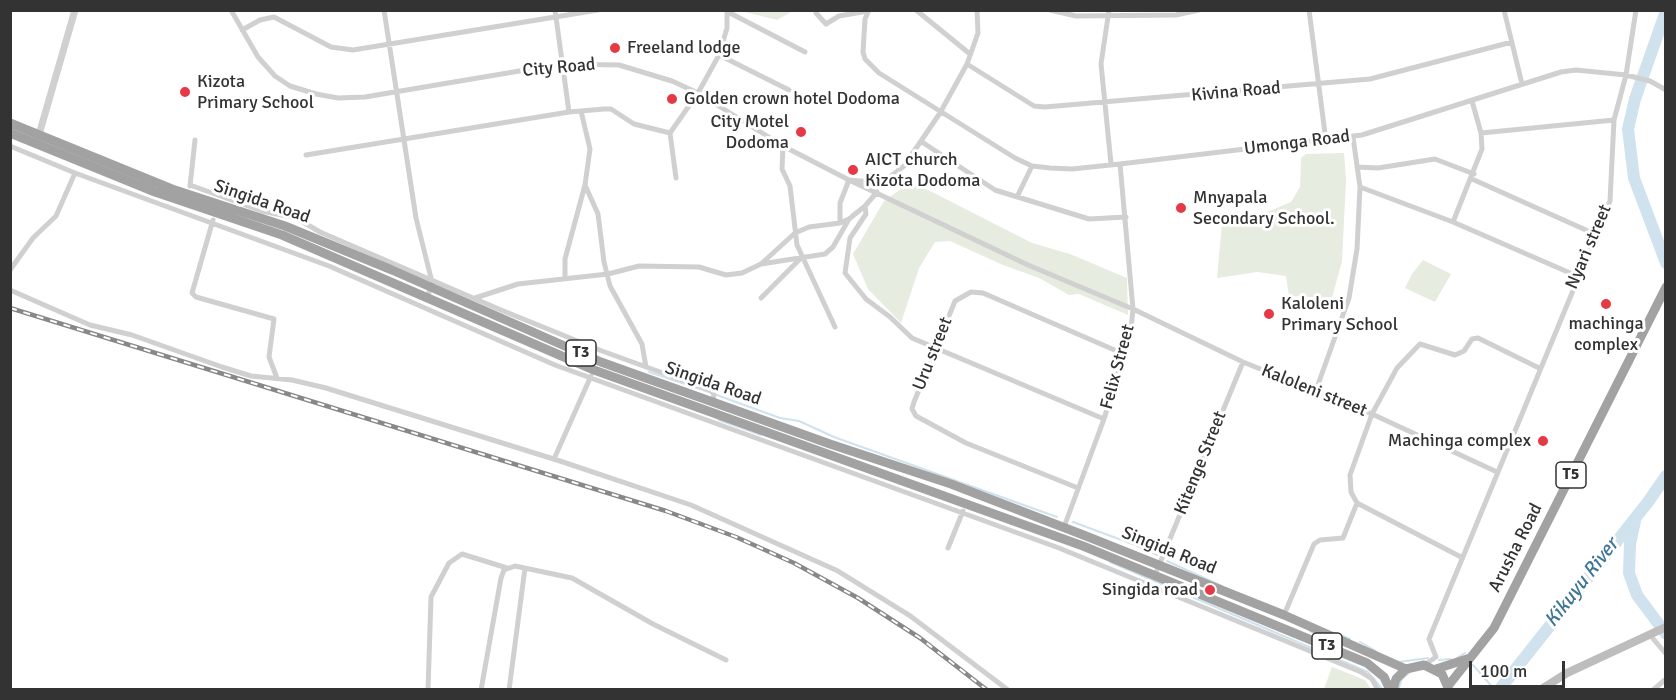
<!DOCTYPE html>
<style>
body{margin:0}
#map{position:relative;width:1676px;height:700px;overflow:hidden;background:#fff;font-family:Signika,sans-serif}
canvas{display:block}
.frame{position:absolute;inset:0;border:12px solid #333;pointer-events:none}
.scale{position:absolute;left:1469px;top:661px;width:96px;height:27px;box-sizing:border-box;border:3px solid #333;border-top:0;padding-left:8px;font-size:18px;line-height:21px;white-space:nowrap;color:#333;-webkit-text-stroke:4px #fff;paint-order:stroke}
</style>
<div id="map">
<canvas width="1676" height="700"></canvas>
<div class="frame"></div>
<div class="scale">100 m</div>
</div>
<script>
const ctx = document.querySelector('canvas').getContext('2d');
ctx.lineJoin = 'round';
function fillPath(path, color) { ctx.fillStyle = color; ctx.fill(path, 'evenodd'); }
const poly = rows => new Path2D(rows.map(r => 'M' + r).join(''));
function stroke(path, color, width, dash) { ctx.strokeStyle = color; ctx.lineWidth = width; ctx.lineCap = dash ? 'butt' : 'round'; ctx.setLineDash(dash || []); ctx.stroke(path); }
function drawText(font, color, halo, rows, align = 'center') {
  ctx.font = font + ' Signika,sans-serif'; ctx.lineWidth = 6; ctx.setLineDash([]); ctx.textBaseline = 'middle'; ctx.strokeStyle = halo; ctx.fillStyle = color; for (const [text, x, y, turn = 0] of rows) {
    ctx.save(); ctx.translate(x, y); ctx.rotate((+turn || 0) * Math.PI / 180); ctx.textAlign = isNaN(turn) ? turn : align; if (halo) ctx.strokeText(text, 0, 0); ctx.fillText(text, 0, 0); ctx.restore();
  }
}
fillPath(poly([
 [741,11,793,11,777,20],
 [1344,153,1346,180,1342,261,1332,298,1289,296,1286,276,1257,272,1217,278,1222,223,1239,224,1291,202,1300,187,1301,158,1306,154],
 [908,184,928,190,1032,243,1070,254,1127,278,1128,315,1079,294,1069,295,1039,278,1003,265,950,241,935,242,919,268,901,323,868,289,853,254,884,201],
 [1423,260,1451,274,1435,302,1405,288,1412,274],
 [1332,667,1365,680,1371,689,1324,689]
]), '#e6ecdf');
stroke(poly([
 [649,372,709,392],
 [714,394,780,418,799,421,834,437,1057,517],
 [719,420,761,435],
 [1073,522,1135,545,1157,555],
 [1167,561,1222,586],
 [1110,562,1368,672,1383,690],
 [1310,631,1315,634],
 [1343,636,1350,639],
 [1360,642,1376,651],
 [1457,658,1465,653],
 [1439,660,1451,659],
 [1399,662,1428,658],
 [1473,665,1495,690],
 [1398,690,1402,679,1410,672]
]), '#cfe2ee', 2);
stroke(poly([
 [1666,11,1635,99,1628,129,1634,178,1666,263],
 [1635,521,1630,544,1629,573,1637,595,1666,634],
 [1499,690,1648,502,1666,476]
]), '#cfe2ee', 12);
stroke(poly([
 [231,10,258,57,275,76,290,86,316,94,338,98,365,97,561,64,619,65,672,81,698,93,783,146,849,180,872,182,890,177,904,166,940,113,967,64,978,33,977,10],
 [384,10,416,218,432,282,428,296],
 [555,10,569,112],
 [869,10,865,19,863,52,865,59,879,73,1015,158,1032,166,1050,168,1072,169,1120,164,1362,135,1561,72,1576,70,1626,75,1650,81,1666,90],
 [916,10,970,54],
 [1050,10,1076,16,1176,15,1199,10],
 [1109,10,1101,64,1111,164],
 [1309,10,1326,141],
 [1504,10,1522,84],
 [728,12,805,52],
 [816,13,826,24,839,16,868,11],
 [242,30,260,20,274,17,331,47,353,50,598,10],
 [719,55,789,90],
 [967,64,1034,106,1045,107,1370,79,1512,42],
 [581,111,590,149,585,185,598,214,604,262,610,286,642,344,646,367],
 [1481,133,1614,120],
 [922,142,995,190,1089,219,1126,217],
 [10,146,75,173,329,266,555,365,1059,548,1361,672,1372,679,1378,690],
 [783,146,782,169,790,186,797,245,835,327],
 [306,155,569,112,604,109,611,109,634,124,670,133],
 [1357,167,1378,168,1435,159,1474,174],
 [676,178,670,133,698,93,719,55,727,28,727,10],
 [1472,179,1597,235],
 [190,185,262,211,296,218,320,232,501,310,602,351,710,390,714,394,713,400],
 [190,186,195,140],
 [1360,187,1453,222,1577,276],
 [1017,197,1032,166],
 [865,206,866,214,850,238,845,273,866,299,890,317,912,338,1104,419],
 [213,220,192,293,196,297,274,319,269,357,277,378],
 [1453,222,1482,149,1481,133,1472,101],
 [840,223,840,203,849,180,1028,265,1133,309,1243,362,1372,414,1497,472],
 [761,264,825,254,833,247,849,219,865,206,877,192],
 [10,270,33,238,56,216,75,173],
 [565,278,565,259,585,185],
 [10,290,90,325,132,335,222,367,251,376,292,380,326,388,560,461,691,505,838,571,909,615,1008,690],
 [475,298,518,284,608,274,639,266,699,267,726,275,742,273,761,264,795,233,809,227,840,223,849,219],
 [761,298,800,259],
 [1315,393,1349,298,1357,249,1360,187,1353,137],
 [554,459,591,376],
 [1078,488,966,443,916,416,912,409,914,402,955,301,971,292,983,293,1126,355],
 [1064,527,1104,419,1131,330,1133,309,1120,164],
 [948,548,963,511],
 [1461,557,1357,503,1351,492,1350,475,1372,414,1397,368,1420,344,1455,355,1464,351,1472,339,1478,338,1539,368],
 [1155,575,1243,362],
 [1284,615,1314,544,1320,540,1343,538,1357,503],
 [1650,635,1666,654],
 [1424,665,1436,657,1429,639,1610,201,1614,120,1626,75,1636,10],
 [428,690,431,597,449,563,462,554,507,568],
 [481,690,501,578,504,570,515,566,572,578,653,624,726,660],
 [509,690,525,568],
 [1653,690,1666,679]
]), '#d0d0d0', 5);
stroke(poly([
 [38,138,75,10]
]), '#d0d0d0', 7);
stroke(poly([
 [1540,690,1567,673,1666,627]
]), '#bdbdbd', 8);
stroke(poly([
 [10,123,172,189,285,226,392,270,601,362,830,444,951,484,1086,536,1284,615,1406,669],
 [10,133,155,192,282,235,594,370,1083,546,1367,663,1384,677,1390,690],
 [1436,669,1470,658],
 [1448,686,1494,628,1666,287],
 [1393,690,1396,679,1406,669,1424,665,1442,674,1449,690]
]), '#a2a2a2', 9);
const rail = poly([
 [10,308,666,511,736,537,794,563,858,598,920,638,987,690]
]);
stroke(rail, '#888', 4.5);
stroke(rail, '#fff', 2, [7]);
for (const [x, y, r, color] of [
 [615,48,6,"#e63946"],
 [185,92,6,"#e63946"],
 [672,99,6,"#e63946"],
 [801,132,6,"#e63946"],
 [853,170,6,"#e63946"],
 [1181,208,6,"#e63946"],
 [1606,304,6,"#e63946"],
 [1269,314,6,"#e63946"],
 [1543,441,6,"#e63946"],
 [1210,590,6,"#e63946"]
]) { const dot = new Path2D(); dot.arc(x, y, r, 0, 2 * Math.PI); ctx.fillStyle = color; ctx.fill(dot); stroke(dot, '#fff', 2); }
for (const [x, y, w] of [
 [581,353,30],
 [1571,475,30],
 [1327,646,30]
]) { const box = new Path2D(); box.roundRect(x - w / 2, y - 13, w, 26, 4.5); ctx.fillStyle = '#fff'; ctx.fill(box); stroke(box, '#333', 1.5); }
drawText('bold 16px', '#333', null, [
 ["T3",581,353],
 ["T5",1571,475],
 ["T3",1327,646]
]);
drawText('18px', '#333', '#fff', [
 ["Freeland lodge",627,48],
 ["Kizota",197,82],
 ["Primary School",197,103],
 ["Golden crown hotel Dodoma",684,99],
 ["City Motel",789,122,"right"],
 ["Dodoma",789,143,"right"],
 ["AICT church",865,160],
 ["Kizota Dodoma",865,181],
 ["Mnyapala",1193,198],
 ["Secondary School.",1193,219],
 ["Kaloleni",1281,304],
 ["Primary School",1281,325],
 ["machinga",1606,324,"center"],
 ["complex",1606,345,"center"],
 ["Machinga complex",1531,441,"right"],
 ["Singida road",1198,590,"right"]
], 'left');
drawText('18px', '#333', '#fff', [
 ["City Road",559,68,-5],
 ["Kivina Road",1236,92,-5],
 ["Umonga Road",1297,143,-7],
 ["Singida Road",262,202,19],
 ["Nyari street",1589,247,-67],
 ["Uru street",933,354,-68],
 ["Felix Street",1118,367,-75],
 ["Singida Road",713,384,19],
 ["Kaloleni street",1314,391,22],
 ["Kitenge Street",1201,463,-68],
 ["Arusha Road",1516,548,-63],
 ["Singida Road",1169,551,22]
]);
drawText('italic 20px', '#3f7597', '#fff', [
 ["Kikuyu River",1582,583,-52]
]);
</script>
